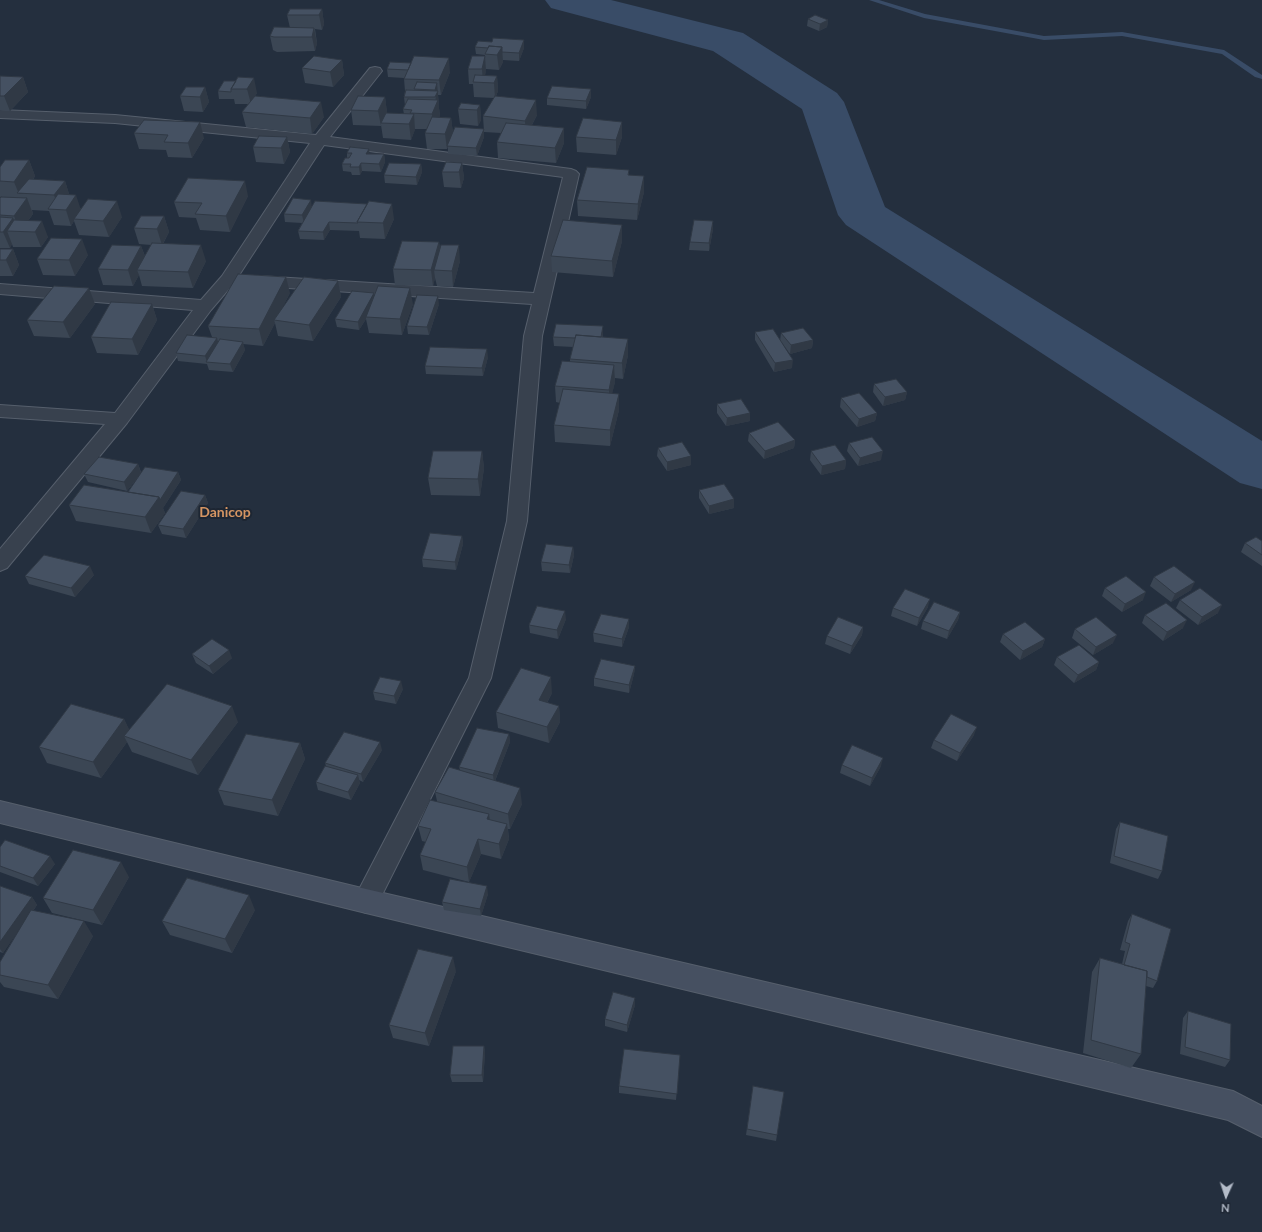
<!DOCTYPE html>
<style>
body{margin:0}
#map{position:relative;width:1262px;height:1232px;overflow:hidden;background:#242f3e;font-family:Lato,sans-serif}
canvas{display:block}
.north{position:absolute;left:1206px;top:1176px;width:40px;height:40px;-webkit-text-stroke:3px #1d2633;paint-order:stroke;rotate:183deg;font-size:11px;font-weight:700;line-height:16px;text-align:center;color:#b4bcc9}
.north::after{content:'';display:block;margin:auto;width:14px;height:18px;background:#b4bcc9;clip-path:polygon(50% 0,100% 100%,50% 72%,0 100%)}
</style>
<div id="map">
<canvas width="1262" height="1232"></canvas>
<div class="north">N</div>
</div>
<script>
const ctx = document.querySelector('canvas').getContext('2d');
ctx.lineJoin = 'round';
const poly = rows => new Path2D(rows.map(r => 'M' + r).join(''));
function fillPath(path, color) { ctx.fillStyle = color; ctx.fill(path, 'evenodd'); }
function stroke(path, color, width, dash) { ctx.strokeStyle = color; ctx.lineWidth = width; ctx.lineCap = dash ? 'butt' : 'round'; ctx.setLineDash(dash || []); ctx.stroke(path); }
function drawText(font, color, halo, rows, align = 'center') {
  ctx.font = font + ' Lato,sans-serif'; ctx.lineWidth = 4; ctx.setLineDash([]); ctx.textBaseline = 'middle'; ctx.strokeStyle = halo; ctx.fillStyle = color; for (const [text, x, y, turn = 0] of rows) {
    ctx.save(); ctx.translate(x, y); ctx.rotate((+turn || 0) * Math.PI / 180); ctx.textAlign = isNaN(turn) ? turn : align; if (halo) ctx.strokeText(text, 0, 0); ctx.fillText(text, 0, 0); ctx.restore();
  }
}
fillPath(poly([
 [869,0,879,0,925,14,1044,36,1122,32,1224,50,1262,75,1262,79,1255,77,1222,54,1122,36,1044,40,924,18,869,0]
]), '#394c67');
fillPath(poly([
 [545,0,611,0,743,33,837,93,844,102,885,207,1262,441,1262,489,1240,483,846,225,838,215,802,109,713,51,551,8,545,0]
]), '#394c67');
const street = poly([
 [375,67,380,68,382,71,330,137,571,169,576,171,579,174,542,336,527,521,491,678,375,909,366,913,357,909,353,901,469,678,507,521,524,336,532,304,258,286,252,285,250,281,252,277,258,276,534,293,563,177,324,145,234,283,211,310,127,423,7,568,0,571,0,549,105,424,0,417,0,405,115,413,193,310,0,294,0,284,201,300,222,276,310,143,115,123,0,118,0,110,115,115,316,135,370,68,375,67]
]);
const secondary = poly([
 [0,801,366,889,1233,1091,1262,1106,1262,1137,1228,1120,366,913,0,823,0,801]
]);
stroke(street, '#565f6c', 2);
stroke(secondary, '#565f6c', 2);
fillPath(street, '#38414e');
fillPath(secondary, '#465061');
fillPath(poly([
 [322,9,324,24,322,30,315,29,317,43,315,51,277,52,273,50,270,36,290,28,287,15],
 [808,19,828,20,827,27,819,31,807,26],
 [475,47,524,48,519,61,503,60,503,62,499,70,486,69,485,75,497,76,498,91,496,96,537,115,532,125,564,128,564,143,556,163,498,158,497,142,501,133,484,132,483,116,494,98,474,97,473,84,469,84,468,69,485,56,485,55,476,54],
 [342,60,344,75,333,87,305,83,302,68],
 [387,69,450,72,441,95,438,95,439,106,439,108,440,116,439,117,451,118,453,133,484,129,484,137,477,156,448,154,448,147,447,149,427,149,425,133,427,129,415,129,411,140,383,138,381,125,381,126,353,125,351,110,385,97,387,113,404,114,403,109,405,106,404,97,405,91,404,79,404,78,388,77],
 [0,76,23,77,28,92,10,111,0,110],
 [224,81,257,93,255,96,324,117,312,134,246,127,242,112,248,104,235,104,234,99,219,99,218,91],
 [205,87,209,102,203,112,184,111,180,96],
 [591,97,586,109,547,105,547,98],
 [480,105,481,120,478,126,460,124,458,109],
 [144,120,204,138,192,158,168,157,166,150,139,149,134,133],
 [622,122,622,137,616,155,577,152,576,137],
 [287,137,290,152,284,164,256,162,253,147],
 [347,153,384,154,385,162,381,172,362,171,360,175,352,175,351,172,343,171,342,164,347,158],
 [29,160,35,176,33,180,65,181,69,194,81,209,122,217,109,237,79,235,74,221,71,226,54,225,49,211,32,210,33,214,28,221,48,237,41,247,13,247,12,244,10,248,0,248,0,198,1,197,0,197,0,167],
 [462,163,464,178,461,188,444,187,442,172],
 [421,164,422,172,417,185,385,183,384,175],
 [629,170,629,175,644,192,637,220,578,216,577,200],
 [248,196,230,232,200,230,196,218,179,217,174,202],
 [312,206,394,219,385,239,360,238,359,231,330,230,324,240,300,239,298,231,302,223,285,222,284,214],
 [164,216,169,232,163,244,206,261,193,288,142,286,139,275,133,286,103,285,98,269,141,246,145,256,151,245,139,244,134,228],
 [622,225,622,241,613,277,552,272,551,256],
 [713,229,709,251,689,250,690,242],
 [439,242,440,249,460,261,453,287,437,286,435,278,433,286,395,285,393,269],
 [0,249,13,249,19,265,13,276,0,276],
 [88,255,75,276,43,275,37,259],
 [338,281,341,297,313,341,278,336,275,323,263,346,243,344,245,350,233,372,209,370,207,364,178,361,176,353,212,337,208,326,290,293,281,310],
 [95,304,70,338,34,336,27,320],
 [152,304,157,320,138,355,97,353,91,337],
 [413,304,402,335,369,333,366,319,359,330,337,327,335,319],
 [439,304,429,335,408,334,407,326],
 [755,332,780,341,781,333,813,340,812,348,790,354,782,343,792,368,774,372,755,340],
 [603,334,603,337,628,355,623,379,615,378,615,382,612,393,619,410,610,446,555,442,554,425,560,403,556,402,555,386,570,362,570,359,573,347,554,346,553,337],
 [488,357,483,376,426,374,425,366],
 [874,384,907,392,905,400,883,406,873,392],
 [841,398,877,413,875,421,857,427,840,407],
 [717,404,750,413,750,421,726,426,717,413],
 [749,433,795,440,794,448,764,459,748,441],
 [849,443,881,460,858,466,847,451],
 [658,448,691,465,667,471,657,456],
 [482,451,484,468,480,496,431,495,428,478],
 [811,451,846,460,845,469,821,475,810,460],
 [138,464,141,472,178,472,181,480,163,508,165,513,151,533,76,521,69,505,128,492,139,476,127,491,88,482,84,474],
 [699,490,734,499,734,508,709,514,699,498],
 [205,495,208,503,186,538,162,534,158,525],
 [462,536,463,544,456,570,423,567,422,559],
 [1262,541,1262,566,1241,552,1245,543],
 [573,547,574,555,570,573,542,571,541,562],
 [94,575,75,597,29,584,25,576],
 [1154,577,1191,590,1171,602,1150,586],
 [1105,588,1143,600,1122,612,1102,596],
 [1180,600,1218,613,1198,625,1176,608],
 [928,607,917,626,891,616,893,608],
 [960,612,958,620,947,639,921,629,923,621],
 [1145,615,1183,628,1163,641,1142,623],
 [566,619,558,639,530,633,529,625],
 [629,627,622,647,594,642,593,633],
 [863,627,862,635,850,654,825,644,827,636],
 [1075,629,1113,643,1093,655,1072,638],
 [1003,634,1045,639,1042,647,1020,660,1000,642],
 [192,654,232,658,213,674,196,663],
 [1057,657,1099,662,1096,670,1074,683,1054,665],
 [635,666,634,674,629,693,594,686,594,678],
 [403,689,396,704,375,700,373,692],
 [552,693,547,703,559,706,560,722,549,743,498,728,496,712],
 [124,719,129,730,238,722,198,775,132,752,127,742,101,778,47,763,39,747],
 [509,734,510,742,495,781,522,804,510,829,508,829,509,839,501,859,481,854,469,882,423,870,420,855,426,842,422,841,418,826,437,801,435,792,460,770,459,767],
 [974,735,957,761,931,748,934,740],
 [300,743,305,759,278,816,224,805,218,790],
 [382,750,363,782,359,780,360,783,351,800,318,790,316,782,326,766,325,763],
 [842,765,881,766,870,786,840,773],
 [1120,822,1162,871,1158,879,1110,863,1116,829],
 [0,847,55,864,38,886,0,872],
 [129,877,102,925,52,913,43,898],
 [0,886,32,897,37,905,33,911,93,936,58,999,4,987,0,982,0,962,19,929,3,953,0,952],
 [488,894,481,916,444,910,442,902],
 [255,910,232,953,170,935,162,921],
 [1132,914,1157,981,1153,988,1146,986,1141,1054,1131,1068,1083,1053,1092,972,1100,958,1122,964,1125,951,1120,950,1128,921],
 [456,971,429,1046,393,1038,389,1025],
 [635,1005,627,1032,605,1026,605,1019],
 [1188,1011,1230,1060,1225,1067,1180,1054,1183,1018],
 [484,1046,485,1053,483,1082,452,1082,450,1075],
 [680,1055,676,1100,619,1093,619,1086],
 [753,1086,777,1135,776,1141,746,1135]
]), '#3b4654');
fillPath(poly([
 [322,9,324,24,322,30,319,15],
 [828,20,827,27,819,31,820,24],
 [314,28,317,43,315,51,312,37],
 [524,40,524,48,519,61,519,53],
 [502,47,503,62,499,70,497,55],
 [485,56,486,71,483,84,482,69],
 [449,58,450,72,441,95,439,80],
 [342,60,344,75,333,87,330,72],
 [497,76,498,91,495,98,494,83],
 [23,77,28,92,10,111,4,96],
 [254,78,257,93,251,104,247,89],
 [437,83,439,106,439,108,440,116,433,130,432,114,436,104,435,90],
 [205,87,209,102,203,112,200,97],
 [591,89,591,97,586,109,586,101],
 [385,97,387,112,382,123,381,123,381,126,378,111],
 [536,100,537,115,526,136,525,121],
 [321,102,324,117,312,134,310,118],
 [480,105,481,120,478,126,477,110],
 [414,114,415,130,411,140,409,124],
 [451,118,453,133,447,149,445,134],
 [200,122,204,138,192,158,188,143],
 [622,122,622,137,616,155,616,140],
 [564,128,564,143,556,163,555,148],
 [484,129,484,137,477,156,476,148],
 [287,137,290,152,284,164,281,148],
 [369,149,370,156,366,154],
 [384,154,385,162,381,172,379,164],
 [29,160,35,176,23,194,19,194,14,182],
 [361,163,362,171,360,175,359,167],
 [462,163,464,178,461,188,459,172],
 [421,164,422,172,417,185,416,177],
 [644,176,644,192,637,220,638,204],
 [65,181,70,197,59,210,54,195],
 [245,181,248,196,230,232,226,216],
 [76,195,81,210,74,219,74,221,71,226,66,210],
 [27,198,33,214,20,232,14,216],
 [311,200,312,208,304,223,302,215],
 [117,201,122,217,109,237,103,221],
 [392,204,394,219,385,239,383,223],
 [164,216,169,232,162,245,157,229],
 [13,218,19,231,7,231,12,244,10,248,3,232],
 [42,221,48,237,41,247,35,232],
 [713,221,713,229,709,251,709,243],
 [329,222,330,230,324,240,323,232],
 [622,225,622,241,613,277,612,261],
 [82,239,88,255,75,276,69,260],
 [439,242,441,258,434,270,435,278,433,286,431,270],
 [201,245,206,261,193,288,188,272],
 [459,245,460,261,453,287,452,271],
 [141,246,147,262,137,270,139,275,133,286,128,270],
 [13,249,19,265,13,276,6,260],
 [286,277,290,293,276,320,274,320,275,323,263,346,259,329],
 [338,281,341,297,313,341,309,325],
 [89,288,95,304,70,338,63,322],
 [410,288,413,304,402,335,400,319],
 [374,293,376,301,366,317,366,319,359,330,358,322],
 [438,296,439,304,429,335,427,327],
 [152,304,157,320,138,355,132,339],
 [603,326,603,334,601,348,601,340],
 [217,338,219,346,207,362,205,356],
 [628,339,628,355,623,379,622,363],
 [813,340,812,348,790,354,791,345],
 [243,342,245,350,233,372,230,364],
 [487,349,488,357,483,376,482,368],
 [793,360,792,368,774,372,775,363],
 [614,365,615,382,609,407,609,390],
 [907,392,905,400,883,406,885,397],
 [619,394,619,410,610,446,610,430],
 [750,413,750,421,726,426,727,418],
 [877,413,875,421,857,427,859,419],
 [795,440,794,448,764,459,765,451],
 [482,451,484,468,480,496,478,479],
 [883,451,881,460,858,466,860,458],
 [691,456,691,465,667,471,667,462],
 [846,460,845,469,821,475,822,466],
 [138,464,141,473,127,491,124,482],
 [178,472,181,480,163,508,165,513,151,533,145,517,159,497],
 [205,495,208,503,186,538,183,529],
 [734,499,734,508,709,514,709,506],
 [462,536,463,544,456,570,455,562],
 [573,547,574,555,570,573,569,565],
 [90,566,94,575,75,597,71,588],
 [1195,582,1191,590,1171,602,1175,594],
 [1146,592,1143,600,1122,612,1125,604],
 [930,599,928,607,917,626,919,618],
 [1222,605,1218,613,1198,625,1202,617],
 [565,611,566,619,558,639,557,630],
 [960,612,958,620,947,639,949,631],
 [629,619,629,627,622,647,622,639],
 [1187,620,1183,628,1163,641,1167,632],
 [863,627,862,635,850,654,852,646],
 [1117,635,1113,643,1093,655,1096,647],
 [1045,639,1042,647,1020,660,1023,651],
 [229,650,232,658,213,674,209,666],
 [1099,662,1096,670,1074,683,1078,675],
 [635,666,634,674,629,693,629,685],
 [551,677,552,693,540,716,539,700],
 [401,681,403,689,396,704,394,696],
 [232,706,238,722,198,775,191,760],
 [559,706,560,722,549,743,547,727],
 [124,719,132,735,124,736,127,742,101,778,93,762],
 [977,727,974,735,957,761,960,753],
 [509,734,510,742,494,783,493,775],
 [380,742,382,750,363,782,361,774],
 [300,743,305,759,278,816,272,800],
 [883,758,881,766,870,786,872,778],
 [358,775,360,783,351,800,348,792],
 [520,788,522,804,510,829,508,814],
 [489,814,491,829,487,819],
 [507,824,509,839,501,859,499,844],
 [478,839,481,854,469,882,467,867],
 [50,856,55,864,38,886,33,878],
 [121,862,129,877,102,925,93,910],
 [487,886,488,894,481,916,480,909],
 [249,895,255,910,232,953,225,939],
 [32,897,37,905,3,953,0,949,0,942],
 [84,921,93,936,58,999,48,985],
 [453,957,456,971,429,1046,425,1033],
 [635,998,635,1005,627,1032,627,1025],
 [484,1046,485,1053,483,1082,482,1075]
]), '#303945');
const building = poly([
 [290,9,322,9,319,15,287,15,290,9],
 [815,15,828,20,820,24,808,19,815,15],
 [274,27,314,28,312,37,274,37,270,36,274,27],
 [493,38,524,40,519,53,502,52,502,47,489,46,488,48,475,47,478,41,492,42,493,38],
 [489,46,502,47,497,55,485,54,489,46],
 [314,56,342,60,330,72,302,68,314,56],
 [414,56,449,58,439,80,404,79,414,56],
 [472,56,485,56,482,69,468,69,472,56],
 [390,62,411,63,408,70,387,69,390,62],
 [475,75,497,76,494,83,473,82,475,75],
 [0,76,23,77,4,96,0,96,0,76],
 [238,77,254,78,247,89,231,89,238,77],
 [224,81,236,81,231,89,231,92,218,91,224,81],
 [417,82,437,83,435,90,414,89,417,82],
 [552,86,591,89,586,101,547,98,552,86],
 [186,87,205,87,200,97,180,96,186,87],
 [406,90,438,91,435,97,404,97,406,90],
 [255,96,321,102,310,118,242,112,255,96],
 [358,96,385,97,378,111,351,110,358,96],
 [495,96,536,100,525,121,483,116,495,96],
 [408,99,438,100,432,114,410,113,412,110,403,109,408,99],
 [461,103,480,105,477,110,458,109,461,103],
 [386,113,414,114,409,124,381,123,386,113],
 [432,117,451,118,445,134,425,133,432,117],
 [583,118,622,122,616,140,576,137,583,118],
 [144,120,200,122,188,143,164,142,168,135,134,133,144,120],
 [506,123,564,128,555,148,497,142,506,123],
 [455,127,484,129,476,148,447,146,455,127],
 [259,136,287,137,281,148,253,147,259,136],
 [350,147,369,149,366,154,384,154,379,164,361,163,359,167,350,167,351,164,342,164,345,158,349,158,352,153,347,153,350,147],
 [5,160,29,160,14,182,0,181,0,167,5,160],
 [446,162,462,163,459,172,442,172,446,162],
 [389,163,421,164,416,177,384,175,389,163],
 [587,167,629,170,628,175,644,176,638,204,577,200,587,167],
 [188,178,245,181,226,216,195,214,202,203,174,202,188,178],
 [29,179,65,181,54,195,17,193,29,179],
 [58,194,76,195,66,210,48,209,58,194],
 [1,197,27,198,14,216,0,215,0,198,1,197],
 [293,198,311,200,302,215,284,214,293,198],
 [88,199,117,201,103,221,74,219,88,199],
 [315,201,367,204,357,222,358,223,329,222,323,232,298,231,315,201],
 [369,201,392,204,383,223,357,222,369,201],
 [141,216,164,216,157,229,134,228,141,216],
 [0,217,13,218,3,232,0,232,0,217],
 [14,220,42,221,35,232,7,231,14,220],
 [563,220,622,225,612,261,551,256,563,220],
 [694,220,713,221,709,243,690,242,694,220],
 [51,238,82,239,69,260,37,259,51,238],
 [402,241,439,242,431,270,393,269,402,241],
 [152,243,201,245,188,272,137,270,152,243],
 [112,245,141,246,128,270,98,269,112,245],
 [441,245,459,245,452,271,434,270,441,245],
 [0,249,13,249,6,260,0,260,0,249],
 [238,274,286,277,259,329,208,326,238,274],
 [304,277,338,281,309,325,274,320,304,277],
 [54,286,89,288,63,322,27,320,54,286],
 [378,286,410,288,400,319,366,317,378,286],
 [352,291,374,293,358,322,335,319,352,291],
 [417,295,438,296,427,327,407,326,417,295],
 [111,302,152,304,132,339,91,337,111,302],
 [556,324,603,326,601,337,576,335,575,338,553,337,556,324],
 [803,328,813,340,791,345,781,333,803,328],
 [773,329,793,360,775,363,755,332,773,329],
 [187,335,217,338,205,356,176,353,187,335],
 [576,335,628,339,622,363,570,359,576,335],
 [220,339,243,342,230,364,206,362,220,339],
 [430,347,487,349,482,368,425,366,430,347],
 [562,361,614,365,609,390,555,386,562,361],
 [896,379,907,392,885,397,874,384,896,379],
 [563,389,619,394,610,430,554,425,563,389],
 [859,393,877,413,859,419,841,398,859,393],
 [741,399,750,413,727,418,717,404,741,399],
 [778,422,795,440,765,451,749,433,778,422],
 [872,437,883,451,860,458,849,443,872,437],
 [682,442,691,456,667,462,658,448,682,442],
 [835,445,846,460,822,466,811,451,835,445],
 [433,451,482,451,478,479,428,478,433,451],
 [99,457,138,464,124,482,84,474,99,457],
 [145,467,178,472,160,500,159,497,128,492,145,467],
 [724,484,734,499,709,506,699,490,724,484],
 [84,485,159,497,145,517,69,505,84,485],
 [181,491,205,495,183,529,158,525,181,491],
 [430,533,462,536,455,562,422,559,430,533],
 [1256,537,1262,541,1262,555,1245,543,1256,537],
 [546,544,573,547,569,565,541,562,546,544],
 [44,555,90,566,71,588,25,576,44,555],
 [1174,566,1195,582,1175,594,1154,577,1174,566],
 [1126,576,1146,592,1125,604,1105,588,1126,576],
 [1200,588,1222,605,1202,617,1180,600,1200,588],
 [905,589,930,599,919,618,893,608,905,589],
 [934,602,960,612,949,631,923,621,934,602],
 [1166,603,1187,620,1167,632,1145,615,1166,603],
 [537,606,565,611,557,630,529,625,537,606],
 [601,614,629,619,622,639,593,633,601,614],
 [838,617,863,627,852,646,827,636,838,617],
 [1096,617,1117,635,1096,647,1075,629,1096,617],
 [1025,622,1045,639,1023,651,1003,634,1025,622],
 [212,639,229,650,209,666,192,654,212,639],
 [1079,645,1099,662,1078,675,1057,657,1079,645],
 [601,659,635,666,629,685,594,678,601,659],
 [521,668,551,677,539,700,559,706,547,727,496,712,521,668],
 [380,677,401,681,394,696,373,692,380,677],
 [167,684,232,706,191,760,124,736,167,684],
 [71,704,124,719,93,762,39,747,71,704],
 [951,714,977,727,960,753,934,740,951,714],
 [477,728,509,734,493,775,459,767,477,728],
 [344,732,380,742,361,774,325,763,344,732],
 [246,734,300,743,272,800,218,790,246,734],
 [852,745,883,758,872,778,842,765,852,745],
 [325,766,358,775,348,792,316,782,325,766],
 [449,767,520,788,508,814,435,792,449,767],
 [430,800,489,814,487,819,507,824,499,844,478,839,467,867,420,855,431,829,418,826,430,800],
 [1120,822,1168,836,1162,871,1114,856,1120,822],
 [5,840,50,856,33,878,0,866,0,847,5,840],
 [73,850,121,862,93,910,43,898,73,850],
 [187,878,249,895,225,939,162,921,187,878],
 [450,879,487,886,480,909,442,902,450,879],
 [0,886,32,897,0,942,0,886],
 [31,910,84,921,48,985,0,975,0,962,31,910],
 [1132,914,1171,929,1157,981,1147,977,1147,971,1124,965,1130,944,1125,942,1132,914],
 [418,949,453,957,425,1033,389,1025,418,949],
 [1100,958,1147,971,1141,1054,1091,1040,1100,958],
 [613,992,635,998,627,1025,605,1019,613,992],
 [1188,1011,1231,1024,1230,1060,1185,1047,1188,1011],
 [453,1046,484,1046,482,1075,450,1075,453,1046],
 [624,1049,680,1055,677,1094,619,1086,624,1049],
 [753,1086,784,1092,777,1135,747,1129,753,1086]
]);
fillPath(building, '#455162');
stroke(building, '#303945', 1);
drawText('bold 14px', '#d59563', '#1d2633', [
 ["Danicop",225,512]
]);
</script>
